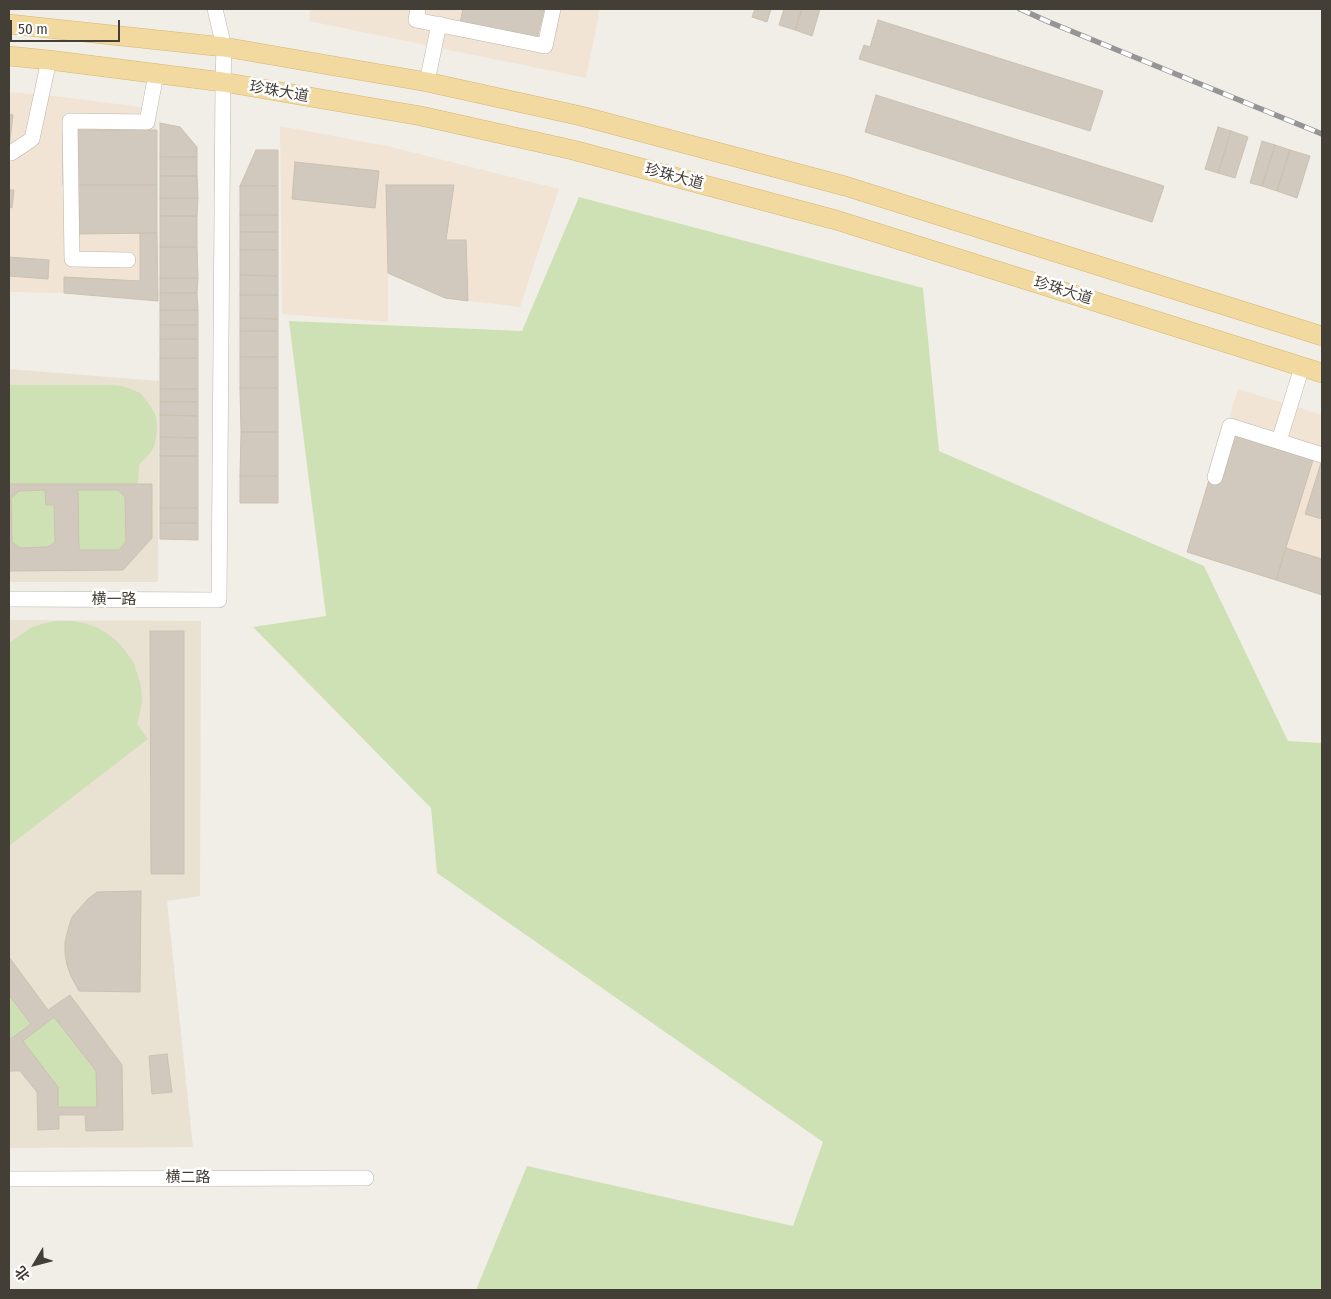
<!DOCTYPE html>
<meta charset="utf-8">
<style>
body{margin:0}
#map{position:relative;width:1331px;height:1299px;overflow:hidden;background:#f1eee7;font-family:"Fira Sans Condensed","Noto Sans SC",sans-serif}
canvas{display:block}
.frame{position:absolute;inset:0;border:10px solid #433e36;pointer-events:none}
.north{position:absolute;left:10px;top:1239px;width:50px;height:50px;-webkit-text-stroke:4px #fff;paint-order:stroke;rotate:233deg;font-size:14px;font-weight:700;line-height:20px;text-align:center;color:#433e36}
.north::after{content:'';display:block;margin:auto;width:18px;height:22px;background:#433e36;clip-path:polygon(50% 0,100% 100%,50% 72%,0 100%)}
.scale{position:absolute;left:10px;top:20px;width:110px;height:22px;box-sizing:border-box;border:2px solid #433e36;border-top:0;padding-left:6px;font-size:15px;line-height:18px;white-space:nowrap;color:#433e36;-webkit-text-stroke:4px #fff;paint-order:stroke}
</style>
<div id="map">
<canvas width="1331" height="1299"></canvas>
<div class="frame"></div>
<div class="north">北</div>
<div class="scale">50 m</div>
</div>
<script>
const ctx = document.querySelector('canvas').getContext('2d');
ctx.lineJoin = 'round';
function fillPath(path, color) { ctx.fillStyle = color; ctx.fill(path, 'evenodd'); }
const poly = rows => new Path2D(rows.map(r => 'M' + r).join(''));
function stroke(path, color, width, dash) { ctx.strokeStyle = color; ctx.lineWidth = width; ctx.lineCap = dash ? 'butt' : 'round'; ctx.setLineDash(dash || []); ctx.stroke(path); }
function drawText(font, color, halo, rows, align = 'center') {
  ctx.font = font + ' "Fira Sans Condensed","Noto Sans SC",sans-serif'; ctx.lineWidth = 5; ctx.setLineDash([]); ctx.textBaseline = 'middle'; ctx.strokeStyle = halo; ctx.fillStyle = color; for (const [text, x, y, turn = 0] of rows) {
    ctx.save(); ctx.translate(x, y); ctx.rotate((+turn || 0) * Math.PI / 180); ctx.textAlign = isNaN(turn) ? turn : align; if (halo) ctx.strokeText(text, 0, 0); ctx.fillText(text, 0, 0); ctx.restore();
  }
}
fillPath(poly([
 [310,9,600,9,586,78,309,21],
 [9,92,63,97,156,109,158,301,64,293,9,292],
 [280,126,387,146,559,189,520,307,445,298,388,274,388,322,282,314],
 [1238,389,1322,415,1322,595,1187,552]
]), '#f1e4d4');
fillPath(poly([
 [9,369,159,381,158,582,9,582],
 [9,620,201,621,200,896,167,901,193,1147,9,1148]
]), '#e9e2d2');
fillPath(poly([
 [579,197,923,288,939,451,1204,566,1288,741,1322,743,1322,1290,476,1290,527,1166,793,1226,823,1142,437,873,431,808,253,627,326,616,289,321,522,331],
 [9,385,112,385,122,386,131,389,140,393,152,408,156,417,157,427,155,444,151,452,139,465,138,484,9,484],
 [45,490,46,505,54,505,55,543,47,547,20,548,12,542,11,498,19,491],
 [78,490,118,490,125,497,126,542,119,550,79,550],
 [58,621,71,621,84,623,96,627,108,634,118,642,126,652,134,663,141,687,142,700,140,712,137,724,148,739,9,846,9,643,32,627,45,623],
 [9,995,31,1024,9,1040],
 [54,1017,96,1071,97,1107,58,1107,58,1087,23,1041]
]), '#cde1b4');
const building = poly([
 [463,9,544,9,537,39,460,23,463,9],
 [755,9,771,9,767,22,752,17,755,9],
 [784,9,802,9,795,30,779,25,784,9],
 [802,9,820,9,812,36,795,30,802,9],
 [878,20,1103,91,1090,131,859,59,864,45,870,47,878,20],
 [876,95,1164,186,1152,222,865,132,876,95],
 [9,114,13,115,9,148,9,114],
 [160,123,180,127,197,147,197,157,160,157,160,123],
 [1218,127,1231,131,1218,173,1205,169,1218,127],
 [63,130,157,130,157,185,63,185,63,130],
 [1231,131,1248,137,1235,178,1218,173,1231,131],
 [1262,141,1275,145,1262,186,1250,183,1262,141],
 [1275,145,1290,150,1277,191,1262,186,1275,145],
 [256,150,278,150,278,186,240,186,256,150],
 [1290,150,1310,156,1297,198,1277,191,1290,150],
 [160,157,197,157,197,176,160,176,160,157],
 [295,162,379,171,375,208,292,199,295,162],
 [160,176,197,176,198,198,160,198,160,176],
 [76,185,157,185,157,233,76,234,76,185],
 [386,185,454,185,446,240,466,240,468,301,445,298,388,273,386,185],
 [240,186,278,186,278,215,240,215,240,186],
 [9,190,14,190,12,208,9,207,9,190],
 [160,198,198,198,197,216,160,216,160,198],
 [240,215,278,215,278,232,240,232,240,215],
 [160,216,197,216,197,247,160,247,160,216],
 [240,232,278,232,278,250,240,250,240,232],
 [140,233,157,233,158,301,64,293,64,277,140,281,140,233],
 [160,247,197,247,198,278,160,278,160,247],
 [240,250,278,250,278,276,240,275,240,250],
 [9,257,49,260,48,279,9,276,9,257],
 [240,275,278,276,278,295,240,295,240,275],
 [160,278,198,278,197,293,160,293,160,278],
 [160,293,197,293,198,310,160,310,160,293],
 [240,295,278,295,278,319,240,318,240,295],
 [160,310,198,310,198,325,160,325,160,310],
 [240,318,278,319,278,331,240,331,240,318],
 [160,325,198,325,198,339,160,339,160,325],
 [240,331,278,331,278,357,240,357,240,331],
 [160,339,198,339,198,358,160,358,160,339],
 [240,357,278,357,278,388,240,388,240,357],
 [160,358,198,358,198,389,160,389,160,358],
 [240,388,278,388,278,432,241,432,240,388],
 [160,389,198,389,198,402,160,402,160,389],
 [160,402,198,402,198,416,160,415,160,402],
 [160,415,198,416,198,438,160,437,160,415],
 [241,432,278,432,278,476,240,476,241,432],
 [1232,434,1313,460,1276,580,1187,552,1209,480,1232,434],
 [160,437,198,438,198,456,160,456,160,437],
 [160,456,198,456,198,508,160,508,160,456],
 [1321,463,1322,463,1322,519,1305,514,1321,463],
 [240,476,278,476,278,503,240,503,240,476],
 [9,484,152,484,152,538,123,570,10,571,10,563,9,563,9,484],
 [45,490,46,505,54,505,55,543,47,547,20,548,12,542,11,498,19,491,45,490],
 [78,490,118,490,125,497,126,542,119,550,79,550,78,490],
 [160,508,198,508,198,523,160,523,160,508],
 [160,523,198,523,198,540,160,539,160,523],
 [1286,548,1322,559,1322,595,1276,580,1286,548],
 [150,631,184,631,184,874,151,874,150,631],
 [141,891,140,992,79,991,71,976,67,965,65,953,65,942,69,926,72,917,88,899,97,892,141,891],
 [9,957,48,1010,70,995,122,1065,123,1130,86,1131,85,1115,59,1115,59,1129,38,1130,37,1092,20,1071,9,1071,9,1040,31,1024,9,995,9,957],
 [54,1017,96,1071,97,1107,58,1107,58,1087,23,1041,54,1017],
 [167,1054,172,1092,152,1094,149,1056,167,1054]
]);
fillPath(building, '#d1c9bd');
stroke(building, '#cbc1b1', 1);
const minor = poly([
 [418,9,416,20,545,46,553,9],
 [427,82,439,24],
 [9,153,11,153,32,139,49,60],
 [128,260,72,259,70,121,147,122,156,74],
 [1279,441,1302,367],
 [1215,477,1230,426,1322,455],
 [9,599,219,600,223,82,224,47,215,9],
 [9,1179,366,1178]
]);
const major = poly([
 [9,24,224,47,427,82,581,116,845,186,1322,336],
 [9,56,49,60,223,82,421,116,573,150,836,220,1322,373]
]);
stroke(minor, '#bbb5aa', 16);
stroke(major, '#d5b671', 20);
stroke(minor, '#fff', 15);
stroke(major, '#f2d99f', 19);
const rail = poly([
 [1020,9,1049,22,1322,134]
]);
stroke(rail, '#959595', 5.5);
stroke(rail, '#fff', 4, [11]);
drawText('15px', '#433e36', '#fff', [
 ["珍珠大道",279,92,10],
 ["珍珠大道",674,177,15],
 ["珍珠大道",1063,291,17],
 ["横一路",114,600],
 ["横二路",188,1178]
]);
</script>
